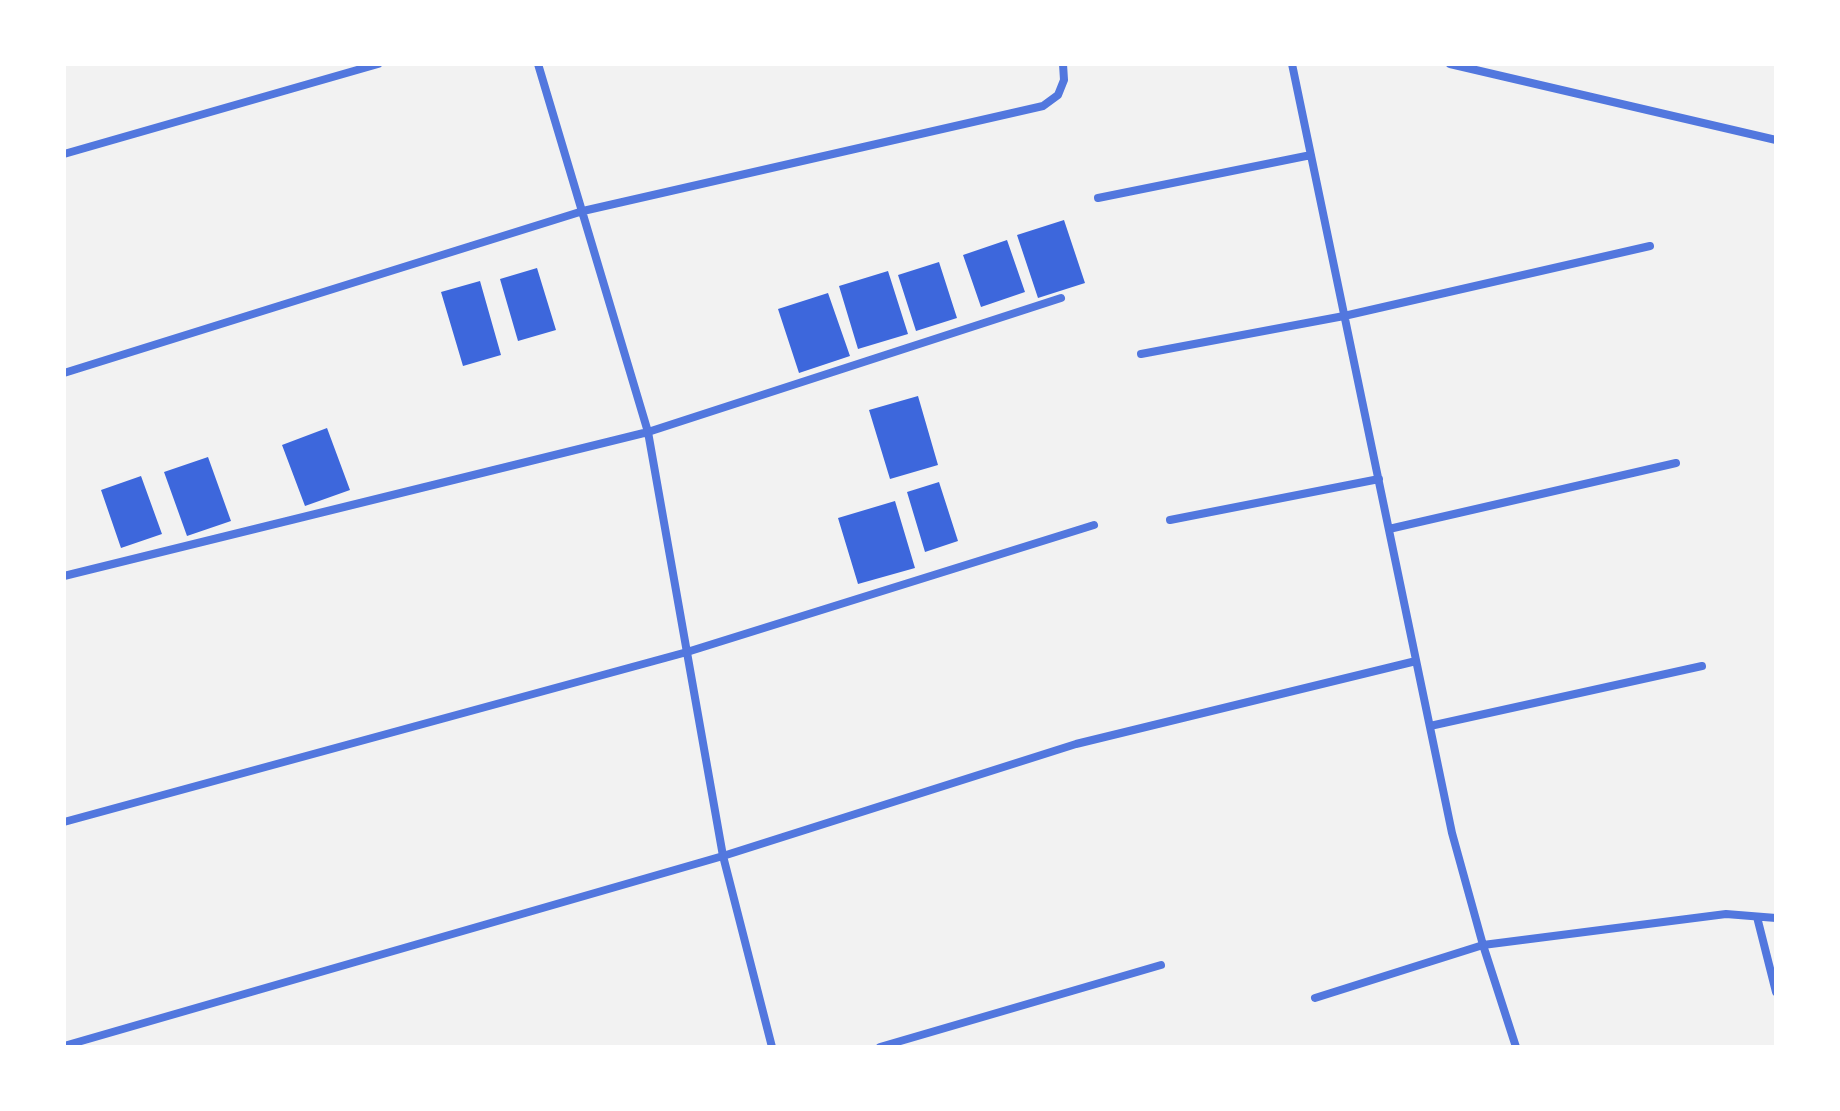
<!DOCTYPE html>
<style>
body{margin:0}
#map{position:relative;width:1840px;height:1111px;overflow:hidden;background:#f2f2f2;font-family:"Space Grotesk",sans-serif}
canvas{display:block}
.frame{position:absolute;inset:0;border:66px solid #fff;pointer-events:none}
</style>
<div id="map">
<canvas width="1840" height="1111"></canvas>
<div class="frame"></div>
</div>
<script>
const ctx = document.querySelector('canvas').getContext('2d');
ctx.lineJoin = 'round';
function fillPath(path, color) { ctx.fillStyle = color; ctx.fill(path, 'evenodd'); }
const poly = rows => new Path2D(rows.map(r => 'M' + r).join(''));
function stroke(path, color, width, dash) { ctx.strokeStyle = color; ctx.lineWidth = width; ctx.lineCap = dash ? 'butt' : 'round'; ctx.setLineDash(dash || []); ctx.stroke(path); }
fillPath(poly([
 [1064,220,1085,283,1038,298,1017,235],
 [1007,240,1025,292,981,307,963,255],
 [939,262,957,318,916,331,898,275],
 [537,268,556,330,518,341,500,279],
 [888,271,908,334,858,349,839,286],
 [480,281,501,355,463,366,441,292],
 [828,293,850,356,799,373,778,309],
 [918,396,938,465,890,479,869,410],
 [327,428,350,490,305,506,282,445],
 [208,457,231,521,187,536,164,472],
 [141,476,162,534,121,548,101,490],
 [939,482,958,541,925,552,907,492],
 [895,501,915,568,858,584,838,518]
]), '#3d67dc');
stroke(poly([
 [538,64,648,432,723,856,772,1047],
 [1292,64,1452,833,1483,945,1516,1047],
 [1450,64,1776,140],
 [64,154,378,64],
 [1098,198,1311,155],
 [1141,354,1344,316,1650,246],
 [64,373,583,211,1043,106,1058,95,1064,80,1063,64],
 [1170,520,1379,479],
 [1389,529,1676,463],
 [64,576,648,432,1061,298],
 [1430,726,1702,666],
 [64,822,687,652,1094,525],
 [1757,917,1776,992],
 [1315,998,1483,945,1726,914,1776,918],
 [64,1046,723,856,1076,744,1416,661],
 [880,1047,1161,965]
]), '#5277de', 8);
</script>
